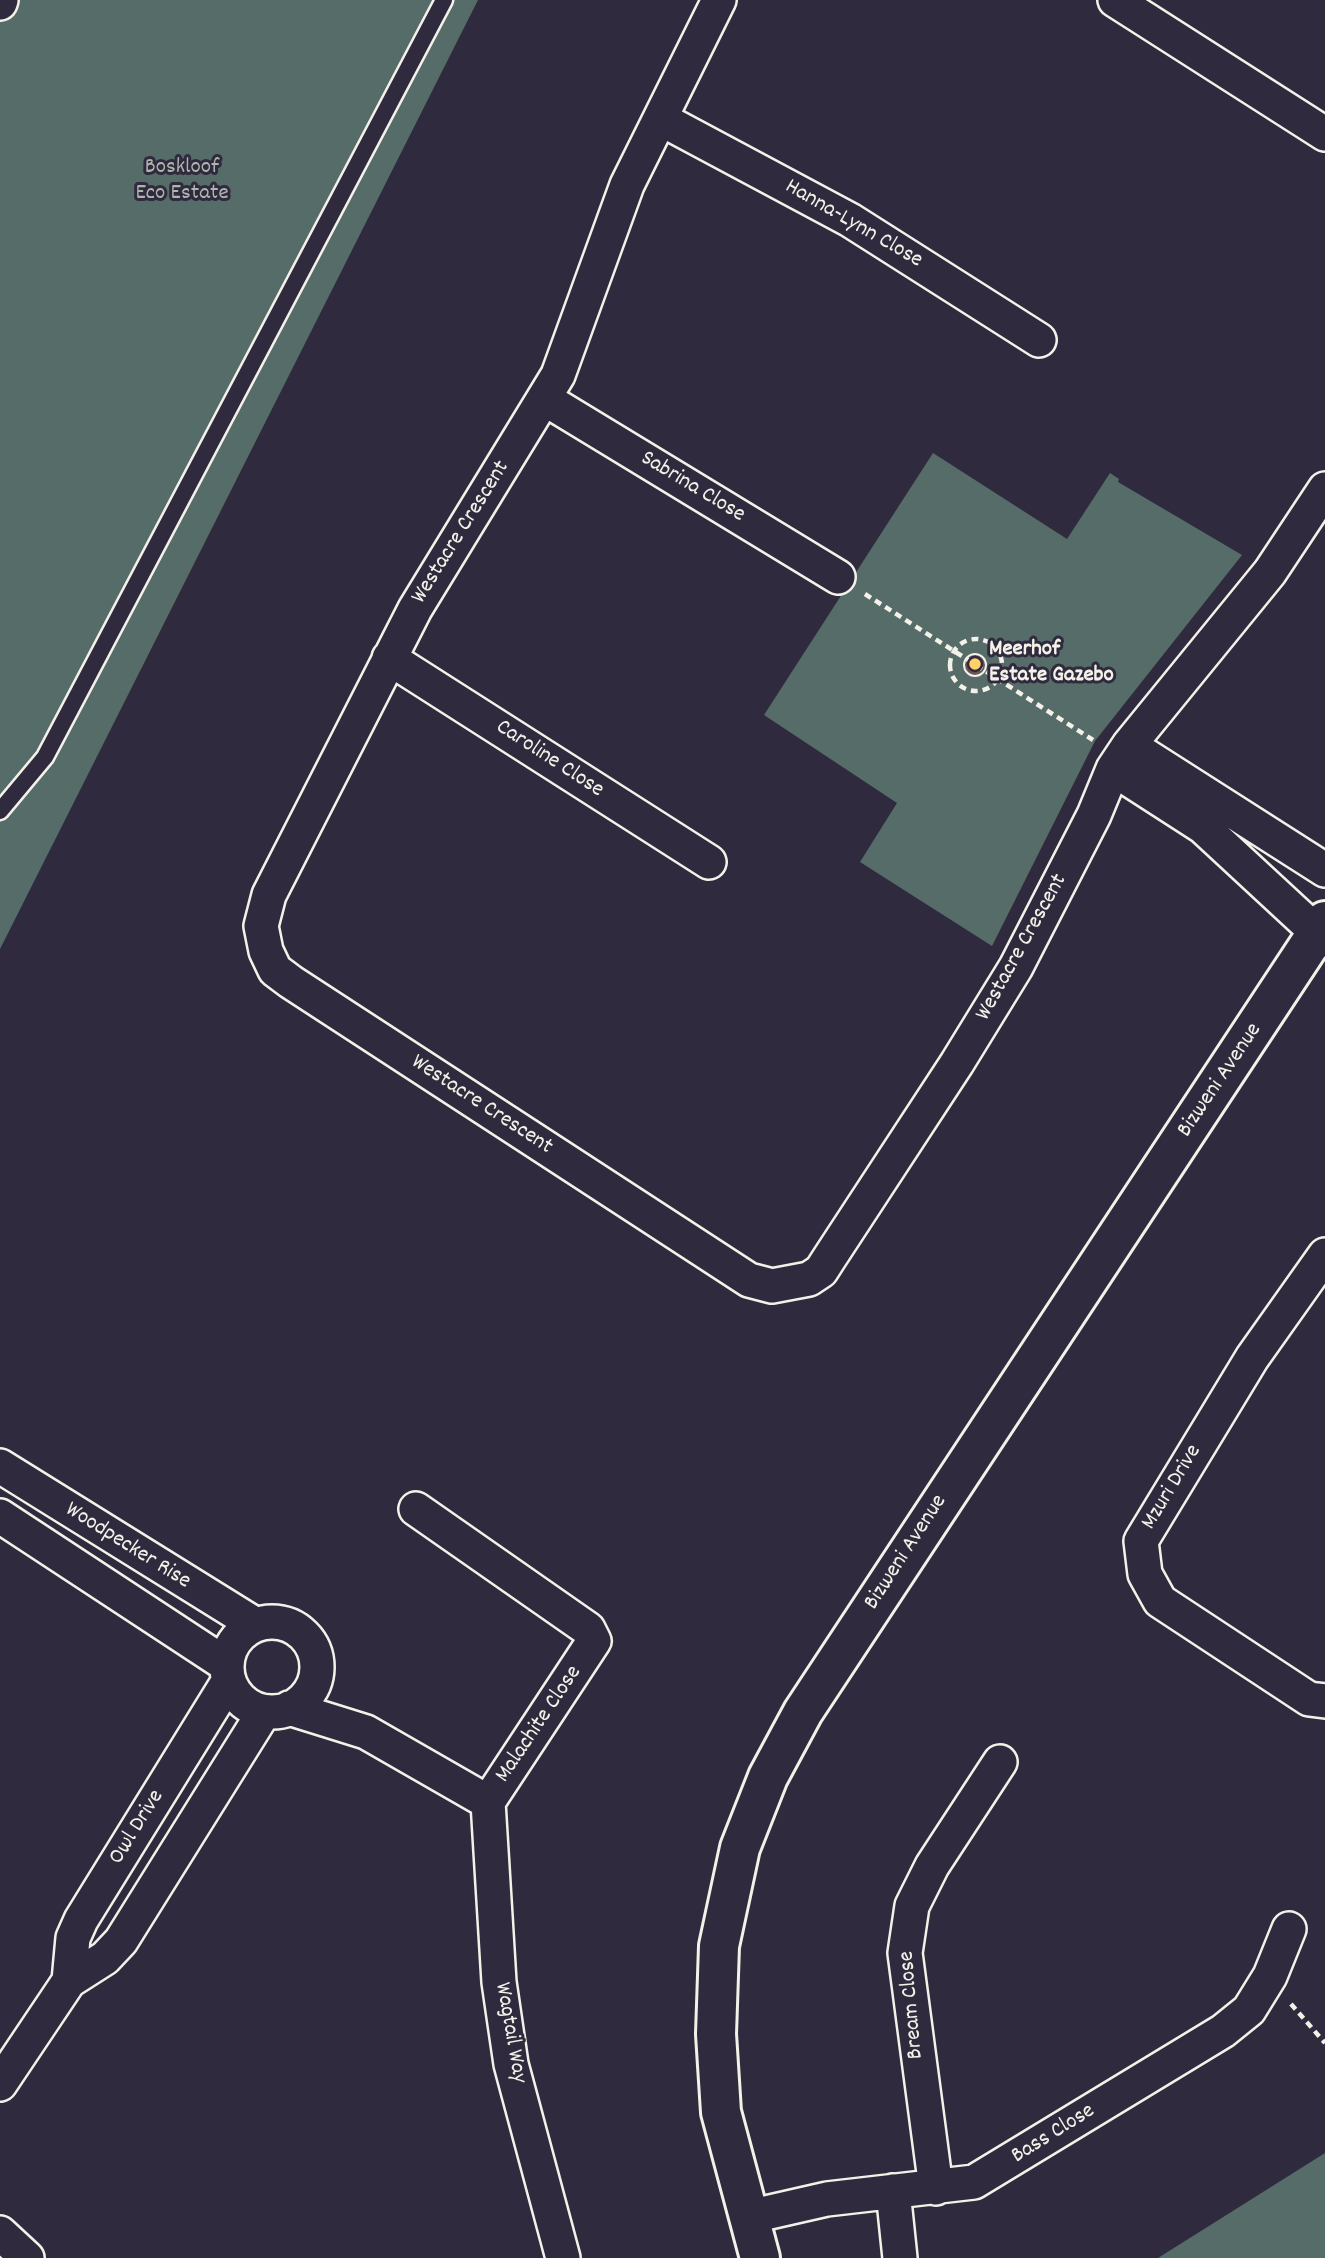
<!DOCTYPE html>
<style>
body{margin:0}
canvas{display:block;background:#2f2a3d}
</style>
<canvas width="1325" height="2258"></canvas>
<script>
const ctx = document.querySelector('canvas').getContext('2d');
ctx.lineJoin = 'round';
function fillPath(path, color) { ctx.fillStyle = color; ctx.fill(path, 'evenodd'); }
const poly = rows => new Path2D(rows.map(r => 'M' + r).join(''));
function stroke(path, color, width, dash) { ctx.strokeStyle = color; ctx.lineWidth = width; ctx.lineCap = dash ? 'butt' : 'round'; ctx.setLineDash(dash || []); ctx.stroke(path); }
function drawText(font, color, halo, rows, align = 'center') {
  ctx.font = font + ' Dekko,sans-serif'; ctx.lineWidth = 6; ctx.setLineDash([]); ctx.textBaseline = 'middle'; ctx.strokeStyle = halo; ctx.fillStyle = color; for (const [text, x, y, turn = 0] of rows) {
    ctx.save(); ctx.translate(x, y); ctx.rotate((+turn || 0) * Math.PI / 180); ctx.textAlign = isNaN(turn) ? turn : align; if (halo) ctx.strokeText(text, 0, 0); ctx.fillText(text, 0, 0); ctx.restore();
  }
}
fillPath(poly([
 [0,0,478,0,0,949],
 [933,453,1067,539,1110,473,1119,479,1118,482,1242,555,1095,741,992,946,860,862,897,803,764,715],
 [1325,2153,1325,2258,1158,2258]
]), '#566c68');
const building = poly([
 '964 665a11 11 0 1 1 22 0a11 11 0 1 1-22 0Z'
]);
fillPath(building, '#6b555a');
stroke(building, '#f4f1e8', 2);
const service = poly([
 [0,811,45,757,444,0]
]);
const minor = poly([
 [719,0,627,185,558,375,415,609,269,895,261,926,266,951,275,970,291,982,749,1280,772,1286,809,1279,821,1271,830,1257,957,1063,1016,967,1094,815,1113,769,1129,745,1270,572,1325,489],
 [1115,0,1325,134],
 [0,3,1,0],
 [661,119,850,220,1039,340],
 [545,399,838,577],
 [389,658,709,862],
 [1129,745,1325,870],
 [1113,769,1203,827,1325,940],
 [1325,1255,1252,1358,1141,1541,1145,1574,1160,1601,1309,1699,1325,1701],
 [0,1466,256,1625],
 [416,1509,588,1629,594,1641,488,1802],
 [0,1516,227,1665],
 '227 1667a45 45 0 1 1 90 0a45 45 0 1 1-90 0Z',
 [289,1708,366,1732,488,1802],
 [488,1802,499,1982,511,2064,563,2258],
 [69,1981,73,1938,81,1920,228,1682],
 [0,2084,69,1981,105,1958,121,1941,264,1712],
 [936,2188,905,1953,912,1906,932,1866,1000,1762],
 [893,2191,900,2258],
 [748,2217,827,2199,974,2182,1223,2031,1249,2010,1270,1976,1289,1929],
 [0,2233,27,2258]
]);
const tertiary = poly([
 [760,2258,721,2112,716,2034,719,1946,740,1848,768,1777,803,1712,1325,921]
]);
stroke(service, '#f4f1e8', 21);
stroke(minor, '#f4f1e8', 38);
stroke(tertiary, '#f4f1e8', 44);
stroke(poly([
 [865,594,1093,740],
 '950 665a26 26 0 1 1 52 0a26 26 0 1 1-52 0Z',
 [1291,2004,1325,2043]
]), '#f4f1e8', 4.5, [7, 5]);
stroke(service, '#2f2a3d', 16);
stroke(minor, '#2f2a3d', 33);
stroke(tertiary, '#2f2a3d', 38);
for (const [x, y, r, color] of [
 [975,664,7,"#ffd166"]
]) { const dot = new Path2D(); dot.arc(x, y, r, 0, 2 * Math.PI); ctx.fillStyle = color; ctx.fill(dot); stroke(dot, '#2f2a3d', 2.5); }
drawText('23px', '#adb5ae', '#2f2a3d', [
 ["Boskloof",182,169],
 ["Eco Estate",182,195]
]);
drawText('23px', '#f4f1e8', '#2f2a3d', [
 ["Hanna-Lynn Close",853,225,30],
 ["Sabrina Close",692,488,31],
 ["Westacre Crescent",462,533,-58],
 ["Caroline Close",549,760,33],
 ["Westacre Crescent",1023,948,-61],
 ["Bizweni Avenue",1221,1081,-56],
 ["Westacre Crescent",481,1106,33],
 ["Mzuri Drive",1173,1488,-59],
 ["Woodpecker Rise",127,1547,32],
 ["Bizweni Avenue",907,1553,-57],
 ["Malachite Close",540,1725,-56],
 ["Owl Drive",138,1828,-58],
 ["Bream Close",913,2005,-95],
 ["Wagtail Way",509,2033,80],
 ["Bass Close",1054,2135,-32]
]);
drawText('bold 23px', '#f4f1e8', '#2f2a3d', [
 ["Meerhof",989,651],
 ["Estate Gazebo",989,677]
], 'left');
</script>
